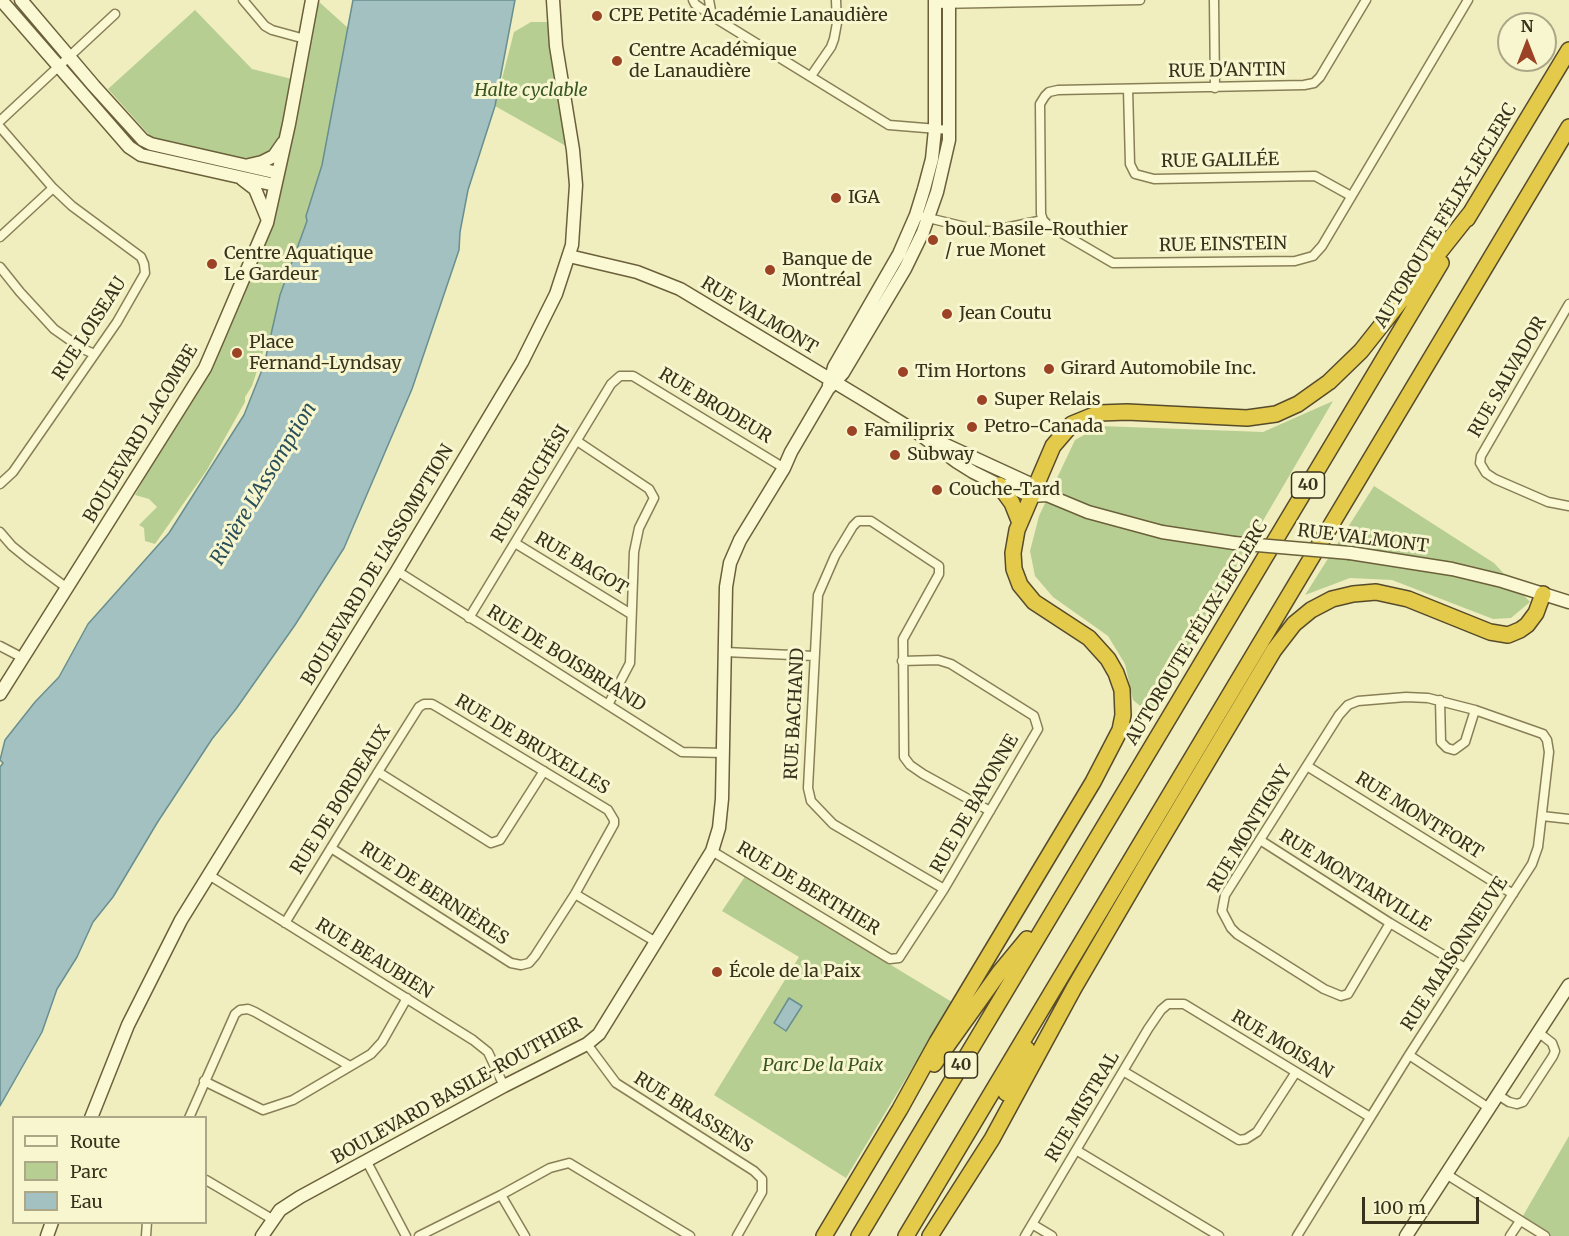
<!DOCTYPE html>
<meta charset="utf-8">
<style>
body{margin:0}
#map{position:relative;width:1569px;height:1236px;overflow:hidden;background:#f0eebf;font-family:Merriweather,serif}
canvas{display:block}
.legend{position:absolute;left:12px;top:1116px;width:195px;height:108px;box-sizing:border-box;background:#f7f6cf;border:2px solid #aba787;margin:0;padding:8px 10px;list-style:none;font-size:18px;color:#38311c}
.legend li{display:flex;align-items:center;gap:12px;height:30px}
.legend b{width:30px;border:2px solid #aba787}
.north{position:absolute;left:1497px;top:12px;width:60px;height:60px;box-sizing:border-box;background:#f7f6cf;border:2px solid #aba787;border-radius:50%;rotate:0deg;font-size:16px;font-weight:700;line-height:24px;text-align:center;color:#38311c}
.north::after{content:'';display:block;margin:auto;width:21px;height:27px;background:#9b4324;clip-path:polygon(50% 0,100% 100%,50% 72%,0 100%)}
.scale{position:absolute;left:1362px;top:1197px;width:117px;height:27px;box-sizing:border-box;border:3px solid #38311c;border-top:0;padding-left:8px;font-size:18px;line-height:21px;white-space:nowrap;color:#38311c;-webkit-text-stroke:4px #f7f6cf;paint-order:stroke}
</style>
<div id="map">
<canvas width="1569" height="1236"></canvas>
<ul class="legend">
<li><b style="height:8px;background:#faf9d3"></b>Route</li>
<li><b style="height:16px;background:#b7ce93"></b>Parc</li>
<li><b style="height:16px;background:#a3c1c1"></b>Eau</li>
</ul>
<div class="north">N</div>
<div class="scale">100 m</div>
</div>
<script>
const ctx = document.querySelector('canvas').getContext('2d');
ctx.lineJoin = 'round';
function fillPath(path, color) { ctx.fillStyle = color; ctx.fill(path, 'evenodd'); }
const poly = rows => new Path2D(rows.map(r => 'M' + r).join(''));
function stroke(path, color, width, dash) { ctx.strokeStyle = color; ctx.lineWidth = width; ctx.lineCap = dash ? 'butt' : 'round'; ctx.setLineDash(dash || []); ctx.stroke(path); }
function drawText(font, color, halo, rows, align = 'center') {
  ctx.font = font + ' Merriweather,serif'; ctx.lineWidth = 6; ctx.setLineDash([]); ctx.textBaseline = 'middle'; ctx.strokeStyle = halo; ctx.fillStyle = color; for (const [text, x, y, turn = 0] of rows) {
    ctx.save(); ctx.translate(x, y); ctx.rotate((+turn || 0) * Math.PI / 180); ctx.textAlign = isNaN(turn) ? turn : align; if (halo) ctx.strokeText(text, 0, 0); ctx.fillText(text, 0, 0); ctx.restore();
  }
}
fillPath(poly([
 [317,0,348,28,322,165,306,216,307,221,277,321,267,340,252,386,245,397,245,402,207,470,155,544,145,541,144,528,139,525,157,507,149,499,135,495,205,368,267,223,285,130,269,152,243,161,151,137,108,89,195,10,252,69,292,79],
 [531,22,553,22,573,150,495,106,514,32],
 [1333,401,1150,714,1133,700,1125,664,1108,636,1053,597,1035,576,1030,551,1039,516,1075,440,1100,426,1263,432],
 [1374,486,1494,563,1530,602,1511,618,1493,619,1392,580,1350,578,1305,595],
 [748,872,886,962,952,1002,846,1178,714,1095,799,957,722,911],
 [1569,1136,1569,1236,1546,1236,1520,1221]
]), '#b7ce93');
const water = poly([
 [353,0,515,0,495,106,468,190,460,232,459,250,412,389,344,548,295,625,236,709,212,739,157,823,113,897,93,922,77,957,57,989,42,1032,0,1106,0,767,3,763,0,760,5,740,35,702,59,677,88,624,169,533,244,415,264,365,280,295,307,221,306,216,322,165,353,0],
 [789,998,802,1006,786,1031,774,1023,789,998]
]);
fillPath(water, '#a3c1c1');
stroke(water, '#698f90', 1.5);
const street = poly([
 [243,0,265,26,272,30,305,39],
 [693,0,695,4,712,16],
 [709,0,712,16,889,125,950,130],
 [1214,0,1215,88],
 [1366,0,1320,77,1314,83,1304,85,1058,90,1049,92,1045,96,1040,104,1041,214,1043,220,1048,225,1113,263,1295,261,1313,256,1322,246,1468,0],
 [935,4,1140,0],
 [811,76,831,47,834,39,837,23,836,0],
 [1128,89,1130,164,1135,174,1154,179,1315,176,1351,196],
 [0,121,115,14],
 [0,127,53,188,72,206,141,257,144,264,145,273,117,322,13,472,0,484],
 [916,215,982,231,991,231,1043,220],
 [0,237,53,188],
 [0,267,20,292,54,329,81,348,94,354],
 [1569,304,1481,456,1480,463,1486,473,1495,479,1548,502,1569,506],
 [577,441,649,489,654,498,639,528,634,552,630,663,608,705],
 [0,532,12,546,28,559,67,588],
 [515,543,631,614],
 [397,571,682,752,724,753],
 [469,618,611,384,620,376,633,376,784,468],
 [0,646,23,658],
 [725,652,814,656],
 [1440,700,1441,742,1447,748,1454,750,1465,742,1475,710],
 [1307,766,1513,894],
 [378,772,491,843,500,840,544,771],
 [1542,816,1569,819],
 [1260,840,1390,923,1465,968],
 [712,851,890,959,899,958,944,889,1038,729,1034,716,951,664,938,660,902,661],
 [209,875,473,1040,488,1052,504,1086],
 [944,889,833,824,811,801,808,788,818,595,835,556,853,526,858,521,871,521,939,566,939,574,903,639,904,757,910,765,923,774,990,811],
 [575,894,656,942],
 [285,923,331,848,378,772,419,707,424,704,432,704,439,708,608,810,614,820,614,824,575,894,535,956,529,963,521,965,511,963,331,848],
 [587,1044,616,1083,754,1171,762,1179,762,1192,737,1236],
 [1409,1055,1489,1108],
 [1123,1071,1239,1140,1246,1139,1257,1132,1296,1072],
 [204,1081,263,1110,293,1100,371,1054,382,1042,407,998],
 [1498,1095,1509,1102,1517,1104,1523,1102,1553,1056,1555,1051,1552,1043,1538,1032],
 [189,1118,235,1014,240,1010,248,1009,255,1012,350,1066],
 [1076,1150,1219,1236],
 [367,1162,406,1236],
 [1446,1174,1545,1236],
 [206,1180,272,1219],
 [501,1195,525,1236],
 [1032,1224,1052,1236],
 [146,1236,147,1222],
 [419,1236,501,1195,550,1168,569,1163,690,1236],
 [1025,1236,1148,1029,1161,1010,1168,1004,1184,1004,1370,1117],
 [1297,1236,1409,1055,1532,864,1538,847,1549,752,1547,740,1543,734,1475,710,1428,698,1406,697,1358,701,1348,705,1339,715,1225,895,1222,911,1231,928,1237,934,1324,989,1341,996,1348,994,1390,923],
 [1510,1236,1520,1221]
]);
const secondary = poly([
 [1,0,129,147,141,155,275,185],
 [21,0,94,86,143,140,151,144,278,173],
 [249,165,262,162,274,156,283,143],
 [242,179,255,189,267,218],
 [569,256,637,272,680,289,861,398,918,433,957,462,973,472,999,485,1009,486,1031,496,1047,495],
 [829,385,834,367,899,254,916,215,924,189,932,159,935,129,935,0],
 [935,440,1035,486,1047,495,1088,512,1162,532,1234,543],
 [1350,553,1452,569,1502,581,1569,602],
 [0,694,180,408,205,368,218,338,267,223,289,124,312,0],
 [91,1118,128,1025,181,920,397,571,522,362,556,294,572,245,576,185,573,150,556,46,553,0],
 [47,1236,52,1222],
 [262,1236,280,1210,300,1197,504,1086,587,1044,599,1034,712,851,719,828,722,799,726,587,730,563,740,540,784,468,791,452,828,389,843,373,905,269,923,232,937,192,949,140,949,0],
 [1406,1236,1569,985]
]);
const highway = poly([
 [1467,219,1569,50],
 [999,485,1012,503,1020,523],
 [934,1064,999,973,1027,939],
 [1006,1093,1027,1049],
 [824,1236,900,1109,937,1042,1093,782,1120,730,1123,715,1122,690,1116,673,1108,659,1089,638,1034,602,1020,585,1014,569,1013,553,1017,530,1053,446,1072,424,1099,413,1127,412,1247,418,1276,414,1298,404,1329,382,1361,351,1472,211],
 [859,1236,1441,263],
 [906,1236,1569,127],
 [930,1236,992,1139,1074,988,1144,868,1274,650,1294,624,1311,610,1332,599,1353,594,1376,592,1408,599,1490,632,1508,635,1520,630,1527,625,1536,613,1543,594]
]);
stroke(street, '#897f57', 11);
stroke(secondary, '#6b603a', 15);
stroke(highway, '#574b2b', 18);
stroke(street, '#faf9d3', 8);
stroke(secondary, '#faf9d3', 12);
stroke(highway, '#e4ca4b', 15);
const secondaryBridge = poly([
 [1234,543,1350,553]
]);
stroke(secondaryBridge, '#6b603a', 15, []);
stroke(secondaryBridge, '#faf9d3', 12);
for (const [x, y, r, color] of [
 [597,16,6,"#9b4324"],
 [617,61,6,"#9b4324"],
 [836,198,6,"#9b4324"],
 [933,240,6,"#9b4324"],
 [212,264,6,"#9b4324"],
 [770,270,6,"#9b4324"],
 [947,314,6,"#9b4324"],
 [237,353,6,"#9b4324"],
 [1049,369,6,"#9b4324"],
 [903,372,6,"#9b4324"],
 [982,400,6,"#9b4324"],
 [972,427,6,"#9b4324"],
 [852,431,6,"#9b4324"],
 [895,455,6,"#9b4324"],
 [937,490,6,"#9b4324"],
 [717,972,6,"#9b4324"]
]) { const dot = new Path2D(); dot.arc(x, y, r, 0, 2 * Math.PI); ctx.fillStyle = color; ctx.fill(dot); stroke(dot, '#f7f6cf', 2); }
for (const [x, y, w] of [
 [1308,485,33],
 [961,1065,33]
]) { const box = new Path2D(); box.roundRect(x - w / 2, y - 13, w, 26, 4.5); ctx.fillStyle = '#f7f6cf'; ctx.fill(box); stroke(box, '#38311c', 1.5); }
drawText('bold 16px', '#38311c', null, [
 ["40",1308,485],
 ["40",961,1065]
]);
drawText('18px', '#38311c', '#f7f6cf', [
 ["CPE Petite Académie Lanaudière",609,16],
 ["Centre Académique",629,51],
 ["de Lanaudière",629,72],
 ["IGA",848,198],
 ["boul. Basile-Routhier",945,230],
 ["/ rue Monet",945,251],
 ["Centre Aquatique",224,254],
 ["Le Gardeur",224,275],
 ["Banque de",782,260],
 ["Montréal",782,281],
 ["Jean Coutu",959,314],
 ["Place",249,343],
 ["Fernand-Lyndsay",249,364],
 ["Girard Automobile Inc.",1061,369],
 ["Tim Hortons",915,372],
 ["Super Relais",994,400],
 ["Petro-Canada",984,427],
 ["Familiprix",864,431],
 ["Subway",907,455],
 ["Couche-Tard",949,490],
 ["École de la Paix",729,972]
], 'left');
drawText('18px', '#38311c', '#f7f6cf', [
 ["RUE D'ANTIN",1227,71,-1],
 ["RUE GALILÉE",1220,161,-1],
 ["AUTOROUTE FÉLIX-LECLERC",1446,216,-59],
 ["RUE EINSTEIN",1223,245,-1],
 ["RUE VALMONT",759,316,31],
 ["RUE LOISEAU",90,329,-57],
 ["RUE SALVADOR",1508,377,-60],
 ["RUE BRODEUR",715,406,31],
 ["BOULEVARD LACOMBE",141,434,-59],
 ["RUE BRUCHÉSI",531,484,-59],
 ["RUE VALMONT",1363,539,7],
 ["RUE BAGOT",581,564,31],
 ["BOULEVARD DE L'ASSOMPTION",378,565,-59],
 ["AUTOROUTE FÉLIX-LECLERC",1197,633,-59],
 ["RUE DE BOISBRIAND",566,659,32],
 ["RUE BACHAND",795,714,-87],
 ["RUE DE BRUXELLES",532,745,31],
 ["RUE DE BORDEAUX",341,800,-58],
 ["RUE DE BAYONNE",975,804,-60],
 ["RUE MONTFORT",1419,816,32],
 ["RUE MONTIGNY",1250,829,-59],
 ["RUE MONTARVILLE",1355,881,32],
 ["RUE DE BERTHIER",808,889,31],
 ["RUE DE BERNIÈRES",434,894,33],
 ["RUE MAISONNEUVE",1455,954,-57],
 ["RUE BEAUBIEN",374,959,32],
 ["RUE MOISAN",1282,1045,31],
 ["BOULEVARD BASILE-ROUTHIER",457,1091,-29],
 ["RUE MISTRAL",1083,1107,-59],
 ["RUE BRASSENS",693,1113,32]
]);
drawText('italic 18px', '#3a5522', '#f7f6cf', [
 ["Halte cyclable",531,91],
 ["Parc De la Paix",823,1066]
]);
drawText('italic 20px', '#2a4f59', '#f7f6cf', [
 ["Rivière L'Assomption",264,484,-59]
]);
</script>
